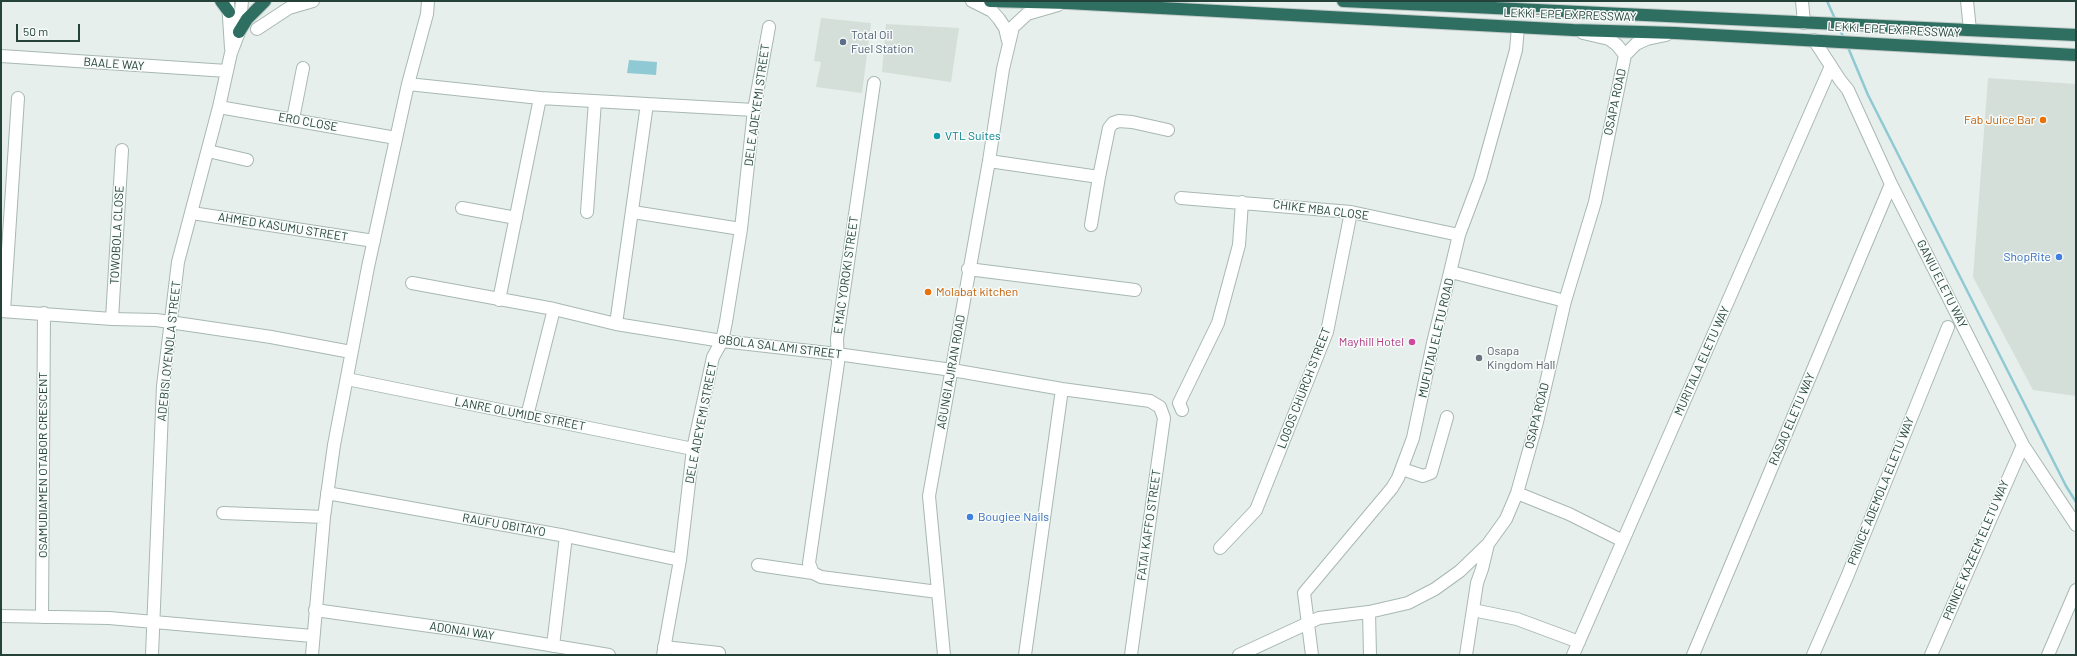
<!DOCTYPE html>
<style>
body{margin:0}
#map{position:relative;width:2077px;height:656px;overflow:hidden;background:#e6efeb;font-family:Barlow,sans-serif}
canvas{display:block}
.frame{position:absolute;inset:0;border:2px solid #24423a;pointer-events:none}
.scale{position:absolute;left:16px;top:24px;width:64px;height:18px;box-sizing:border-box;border:2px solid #24423a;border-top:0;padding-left:5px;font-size:12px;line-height:14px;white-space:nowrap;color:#24423a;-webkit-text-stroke:3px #f7fbf9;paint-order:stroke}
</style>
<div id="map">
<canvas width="2077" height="656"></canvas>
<div class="frame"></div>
<div class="scale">50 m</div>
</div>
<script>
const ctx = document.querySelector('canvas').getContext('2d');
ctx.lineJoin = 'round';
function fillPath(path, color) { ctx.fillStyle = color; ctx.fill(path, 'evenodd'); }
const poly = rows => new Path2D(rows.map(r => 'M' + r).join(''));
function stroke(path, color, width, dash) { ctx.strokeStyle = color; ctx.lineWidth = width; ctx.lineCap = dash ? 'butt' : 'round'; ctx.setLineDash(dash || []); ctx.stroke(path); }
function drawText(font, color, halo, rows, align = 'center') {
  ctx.font = font + ' Barlow,sans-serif'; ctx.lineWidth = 3; ctx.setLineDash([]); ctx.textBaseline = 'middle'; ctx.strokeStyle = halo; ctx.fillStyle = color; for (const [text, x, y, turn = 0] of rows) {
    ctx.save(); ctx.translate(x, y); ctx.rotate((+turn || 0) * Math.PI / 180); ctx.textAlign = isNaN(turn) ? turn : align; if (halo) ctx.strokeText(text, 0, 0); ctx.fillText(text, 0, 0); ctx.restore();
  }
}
fillPath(poly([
 [821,18,871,23,862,93,816,87,821,62,814,61],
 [886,24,959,28,951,82,882,72],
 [1988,78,2076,84,2076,396,2033,390,1973,277]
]), '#d4dfda');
fillPath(poly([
 [629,60,657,62,656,75,627,73]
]), '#8ec9d4');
stroke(poly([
 [1827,1,1836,21],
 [1839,27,1844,39],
 [1847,45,1868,95,2066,486,2076,502]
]), '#8ec9d4', 2.5);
const minor = poly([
 [972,1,992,11,999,19,1005,28,1008,41],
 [1802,1,1804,23],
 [1967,1,1970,30],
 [228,2,231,48],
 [257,29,289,8,313,1],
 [1583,33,1609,39,1617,45,1625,55],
 [1814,40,1840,80,1848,90,1891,184,2023,445,2076,525],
 [1625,55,1636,44,1647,39,1666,35],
 [1,56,227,71],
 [874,83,837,339,838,363,809,563,813,573,821,577,938,592],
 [408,84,540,98,754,110],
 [219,107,396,138],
 [293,119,303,68],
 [208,151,247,160],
 [989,161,1099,177],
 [1181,198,1351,212,1459,235],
 [462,208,516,218],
 [587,212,595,101],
 [633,212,741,229],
 [192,213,374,241],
 [1091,225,1099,177,1109,128,1113,123,1119,121,1132,122,1168,130],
 [968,269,1135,290],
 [1451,272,1565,301],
 [412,283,554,309,616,324,722,341,837,354,952,370,1062,389,1150,401,1160,407,1164,418,1131,655],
 [499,300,540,98],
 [1,311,112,319,156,320,271,337,351,352],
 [4,311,18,98],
 [112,319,122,150],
 [616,324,647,104],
 [347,379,693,449],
 [1182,410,1179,403,1218,323,1239,245,1242,202],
 [527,416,554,309],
 [1402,469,1423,476,1431,473,1447,417],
 [327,493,566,536,680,560],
 [1517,493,1569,514,1623,541],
 [223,513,324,517],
 [1220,548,1256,510,1327,332,1351,212],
 [758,565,813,573],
 [315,610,459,630,609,655],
 [1473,610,1517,619,1579,642],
 [1369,612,1370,655],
 [1,616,109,618,312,636],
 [42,617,44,313],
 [553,646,566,536],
 [664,647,719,653],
 [152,655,163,386,178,262,219,107,231,53,239,32,242,1],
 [312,655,324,517,334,445,368,267,408,84,427,14,428,1],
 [663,655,680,560,693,449,713,357,722,341,726,322,741,229,754,110,769,27],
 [944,655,929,496,989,161,1003,69,1013,27,1027,14,1058,5],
 [1025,655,1062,389],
 [1239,655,1319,618,1369,612,1408,603,1435,589,1460,571,1488,544],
 [1312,655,1304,593,1392,488,1398,478,1413,438,1433,343,1459,235,1480,179,1516,50,1518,27],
 [1466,655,1477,583,1482,569,1488,544,1506,519,1517,493,1537,422,1565,301,1595,202,1625,55],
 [1573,655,1831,66],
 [1693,655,1891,184],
 [1813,655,1847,577,1948,327],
 [1931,655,2023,445],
 [2048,655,2076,590]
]);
const highway = poly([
 [221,1,229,12],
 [990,1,1067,3,1573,30,1676,33,2076,55],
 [1343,1,2076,35],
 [239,32,247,19,265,1]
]);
stroke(minor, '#a8b8b2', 14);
stroke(highway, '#c2cac8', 14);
stroke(minor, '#fff', 12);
stroke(highway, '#2f6f62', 12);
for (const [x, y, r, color] of [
 [843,42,4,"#5c6f8a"],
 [2043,120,4,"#e8710a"],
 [937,136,4,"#0f9aa8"],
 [2059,257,4,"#3f7fe0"],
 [928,292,4,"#e8710a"],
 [1412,342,4,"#d1479c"],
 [1479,358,4,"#6b7280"],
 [970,517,4,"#3f7fe0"]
]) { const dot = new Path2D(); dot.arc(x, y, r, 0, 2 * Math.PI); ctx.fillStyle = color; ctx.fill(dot); stroke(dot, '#f7fbf9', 1.5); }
drawText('12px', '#24423a', '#f7fbf9', [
 ["LEKKI-EPE EXPRESSWAY",1570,15,2],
 ["LEKKI-EPE EXPRESSWAY",1894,30,3],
 ["BAALE WAY",114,64,4],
 ["OSAPA ROAD",1615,102,-78],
 ["DELE ADEYEMI STREET",757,105,-82],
 ["ERO CLOSE",308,122,10],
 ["CHIKE MBA CLOSE",1321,210,7],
 ["AHMED KASUMU STREET",283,227,9],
 ["TOWOBOLA CLOSE",117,235,-87],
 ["E MAC YOROKI STREET",846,275,-82],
 ["GANIU ELETU WAY",1942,284,63],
 ["MUFUTAU ELETU ROAD",1436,338,-77],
 ["GBOLA SALAMI STREET",780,347,7],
 ["ADEBISI OYENOLA STREET",169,351,-84],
 ["MURITALA ELETU WAY",1702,361,-66],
 ["AGUNGI AJIRAN ROAD",951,372,-80],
 ["LOGOS CHURCH STREET",1304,388,-69],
 ["LANRE OLUMIDE STREET",520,414,11],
 ["OSAPA ROAD",1537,416,-76],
 ["RASAQ ELETU WAY",1792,419,-67],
 ["DELE ADEYEMI STREET",701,423,-79],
 ["OSAMUDIAMEN OTABOR CRESCENT",43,465,-90],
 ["PRINCE ADEMOLA ELETU WAY",1881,491,-68],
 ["RAUFU OBITAYO",504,525,10],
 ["FATAI KAFFO STREET",1149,525,-82],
 ["PRINCE KAZEEM ELETU WAY",1976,550,-67],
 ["ADONAI WAY",462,631,9]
]);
drawText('12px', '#4e5e75', '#f7fbf9', [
 ["Total Oil",851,35],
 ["Fuel Station",851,49]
], 'left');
drawText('12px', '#c56008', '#f7fbf9', [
 ["Fab Juice Bar",2035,120],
 ["Molabat kitchen",936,292,"left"]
], 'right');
drawText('12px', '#0d838f', '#f7fbf9', [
 ["VTL Suites",945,136]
], 'left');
drawText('12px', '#366cbe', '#f7fbf9', [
 ["ShopRite",2051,257],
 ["Bougiee Nails",978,517,"left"]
], 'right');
drawText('12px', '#b23c85', '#f7fbf9', [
 ["Mayhill Hotel",1404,342]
], 'right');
drawText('12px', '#5b616d', '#f7fbf9', [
 ["Osapa",1487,351],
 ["Kingdom Hall",1487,365]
], 'left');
</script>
